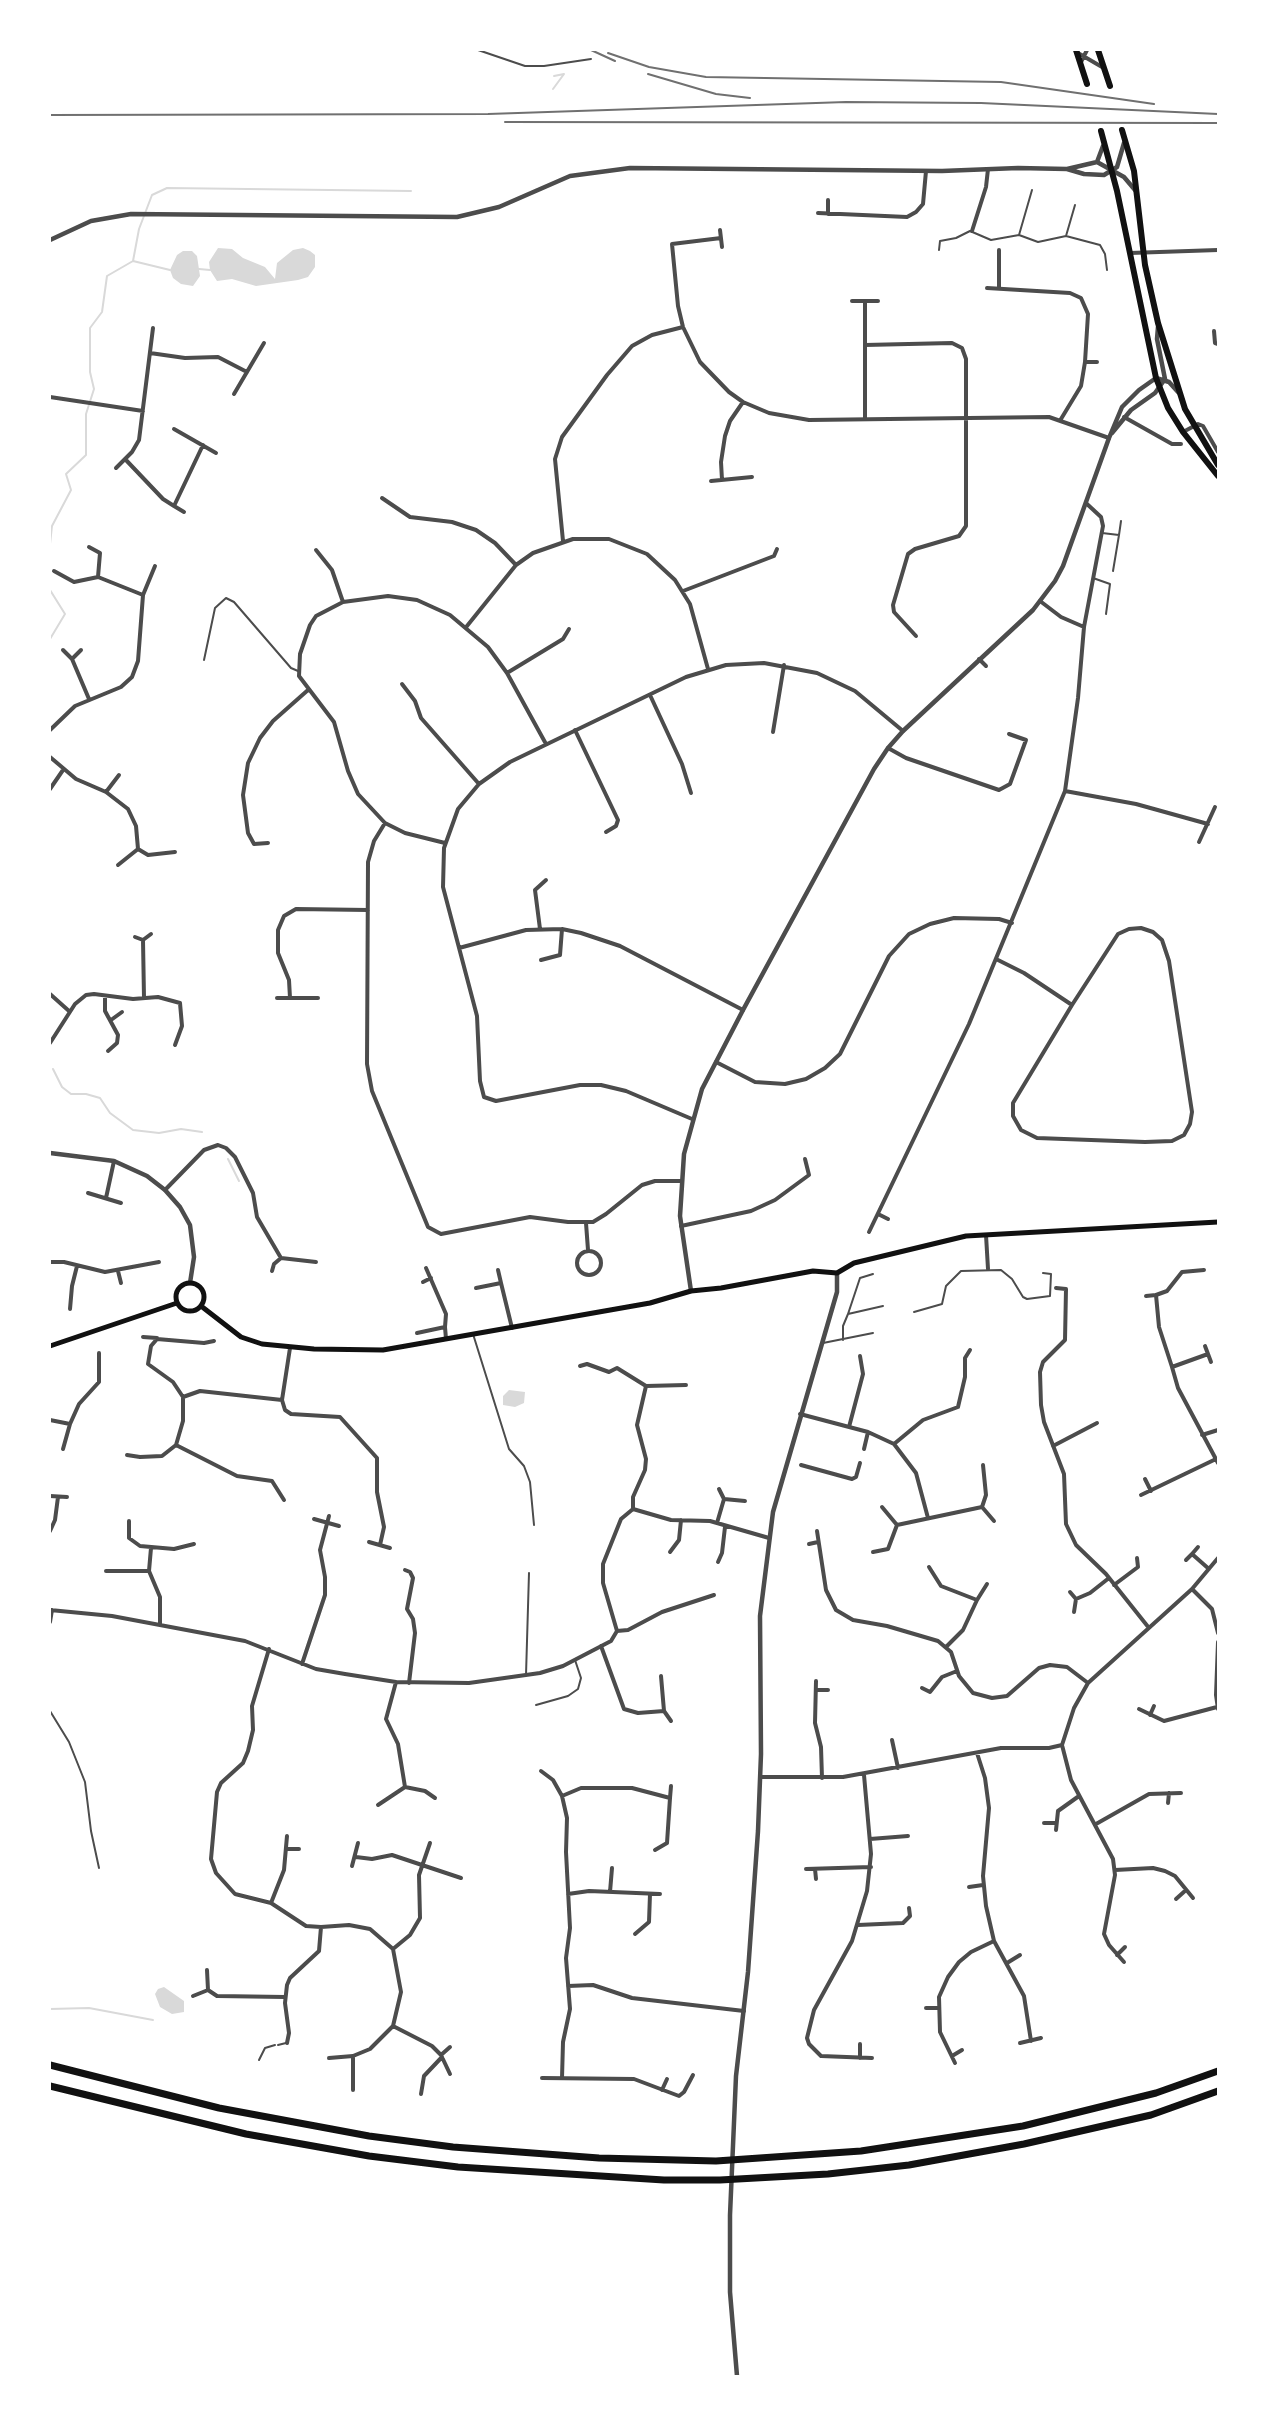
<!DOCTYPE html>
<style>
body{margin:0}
#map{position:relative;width:1268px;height:2426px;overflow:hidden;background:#fff;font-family:"DM Sans",sans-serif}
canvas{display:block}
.frame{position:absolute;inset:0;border:51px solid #fff;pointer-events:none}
</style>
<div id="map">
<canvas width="1268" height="2426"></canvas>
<div class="frame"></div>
</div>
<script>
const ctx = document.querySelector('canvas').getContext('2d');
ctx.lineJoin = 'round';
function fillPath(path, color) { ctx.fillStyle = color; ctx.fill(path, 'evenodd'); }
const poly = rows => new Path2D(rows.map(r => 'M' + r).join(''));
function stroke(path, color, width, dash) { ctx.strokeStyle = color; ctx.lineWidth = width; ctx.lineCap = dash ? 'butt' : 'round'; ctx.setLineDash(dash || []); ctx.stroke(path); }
fillPath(poly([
 [218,248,232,249,243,258,265,267,275,279,277,263,293,250,303,248,310,251,315,255,315,267,308,277,298,280,256,286,232,279,217,281,210,270,209,262],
 [183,251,192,251,197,256,200,276,193,286,181,284,173,278,170,270,177,255],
 [509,1390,525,1392,524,1403,515,1407,503,1405,503,1396],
 [164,1987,184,2001,184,2012,172,2014,160,2007,155,1994,158,1989]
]), '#d9d9d9');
stroke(poly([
 [554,76,564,74],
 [553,89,564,74],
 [133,261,170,270],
 [199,269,210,270],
 [50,544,52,526,71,490,66,474,86,455,86,414,94,389,90,372,90,328,102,312,107,276,133,261,139,229,152,195,167,188,411,191],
 [50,590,65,614,50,639],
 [53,1069,62,1087,71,1094,86,1094,100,1098,110,1113,133,1130,159,1133,181,1129,202,1132],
 [228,1159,239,1181],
 [50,2009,89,2008,153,2020]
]), '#d9d9d9', 2);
stroke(poly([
 [478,50,525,66,544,66,591,59],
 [1019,235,1032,190],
 [1066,236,1075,205],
 [939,250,940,241,956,238,970,231,991,240,1019,235,1038,242,1066,236,1100,245,1105,254,1107,270],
 [1102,533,1119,535,1113,571],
 [1119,535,1121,521],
 [1093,578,1110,584,1106,614],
 [204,660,215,608,226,598,234,602,291,668,298,671],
 [914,1312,942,1304,946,1286,961,1271,1001,1270,1012,1279,1023,1297,1027,1299,1050,1296,1051,1274,1043,1273],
 [848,1314,860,1278,873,1274],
 [473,1334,509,1449,524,1466,530,1482,534,1525],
 [843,1340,843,1326,848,1314,883,1306],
 [823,1343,873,1333],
 [526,1675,529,1573],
 [536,1705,568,1696,578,1689,581,1678,575,1660],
 [50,1711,69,1742,85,1782,91,1831,99,1868],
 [278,2045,286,2043],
 [259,2060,265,2048,275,2045]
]), '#4c4c4c', 2);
stroke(poly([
 [1078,53,1102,67],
 [1080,64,1087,50],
 [818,213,907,217,916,212,923,204,926,171],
 [828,214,828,200],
 [720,230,722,247],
 [972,231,986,187,988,169],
 [721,238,672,244,678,306,683,327,700,362,729,392,743,402,769,413,809,420,1049,417,1109,438],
 [999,250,999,288],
 [1130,253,1218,250],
 [987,288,1070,293,1081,298,1088,314,1085,362],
 [852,301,878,301],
 [865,301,865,345],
 [1214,331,1215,343,1218,344],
 [150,353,185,358,218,357,247,372],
 [234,394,264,343],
 [50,397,143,411],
 [1124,417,1172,444,1181,444],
 [865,419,865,345,952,343,962,348,966,359,966,526,959,536,915,549,908,554,893,605,894,612,916,636],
 [1061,419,1081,386,1085,362,1097,362],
 [174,429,216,453],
 [1183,432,1198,424,1203,426,1218,452],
 [125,459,163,499,174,506,203,445],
 [116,468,132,452,139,440,153,328],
 [722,480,721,462,725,436,730,421,743,402],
 [711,481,752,477],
 [382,498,410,517,452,522,476,530,495,543,516,565],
 [174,506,184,512],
 [563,541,555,459,562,437,607,375,632,346,652,335,683,327],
 [316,550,332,570,343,602],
 [54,571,74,582,98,577,100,553,89,547],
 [98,577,143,595],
 [683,591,774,556,777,549],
 [1040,601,1061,617,1084,627],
 [467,626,516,565,533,553,573,539,609,539,647,554,675,580,690,604,708,669],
 [63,650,72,659,81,650],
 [72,659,89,699],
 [979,659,986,666],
 [507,673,563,639,569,629],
 [402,684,415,701,421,718,479,784],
 [650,695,682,764,691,793],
 [50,730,75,706,121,687,132,677,138,661,143,595,155,566],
 [575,730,618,820,616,826,606,832],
 [773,732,784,665],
 [888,748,906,758,999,790,1010,784,1026,740,1009,734],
 [50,757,76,779,106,792,128,809,136,826,138,849],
 [50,789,63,770],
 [1065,791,1136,804,1208,824],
 [106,792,119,775],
 [385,823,374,841,368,862,367,1064,372,1091,428,1227,441,1234,530,1217,568,1222,593,1222,606,1214,642,1185,655,1181,681,1181],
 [1199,842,1215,807],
 [268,843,254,844,248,833,243,795,248,763,260,738,273,721,308,690],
 [445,843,405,833,385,823,358,794,348,771,334,722,299,676,300,654,310,625,316,616,343,602,388,596,417,600,450,615,488,647,507,673,546,744],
 [118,865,138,849,148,855,175,852],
 [540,929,535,890,546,880],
 [135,937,143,940,151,934],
 [143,940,144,998],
 [459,948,526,930,562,929,581,933,620,946,743,1010],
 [996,959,1024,973,1072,1005,1013,1103,1013,1116,1021,1130,1037,1138,1145,1142,1172,1141,1184,1135,1190,1124,1192,1112,1169,961,1162,940,1153,932,1141,928,1129,929,1118,934,1072,1005],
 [541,960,560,955,562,929],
 [50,994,69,1011],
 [105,996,105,1011,118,1035,117,1043,108,1051],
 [277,998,318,998],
 [290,998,289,980,278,953,278,930,284,916,296,909,368,910],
 [111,1020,122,1012],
 [50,1043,75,1004,86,995,94,994,133,999,158,997,180,1003,182,1026,175,1045],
 [716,1062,755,1082,785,1084,806,1079,825,1068,840,1054,889,956,909,934,930,924,954,918,999,919,1012,923],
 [692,1119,626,1091,601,1085,580,1085,496,1101,484,1097,480,1081,477,1016,443,887,444,848,458,809,479,784,510,762,686,677,726,665,764,663,817,673,855,691,903,731],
 [165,1190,204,1150,218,1145,226,1148,235,1157,253,1193,257,1217,281,1258],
 [88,1193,121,1203],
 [106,1198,114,1161],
 [878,1214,888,1219],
 [586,1223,588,1250],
 [681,1226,751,1211,775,1200,809,1175,805,1159],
 [869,1232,969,1024,1065,791,1078,698,1084,627,1103,526,1101,517,1087,504],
 [986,1235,988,1269],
 '577 1263a12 12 0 1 1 24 0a12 12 0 1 1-24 0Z',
 [50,1262,64,1262,105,1272,159,1262],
 [426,1268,446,1314,445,1327],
 [118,1271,121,1283],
 [272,1271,274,1264,281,1258,316,1262],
 [423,1282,431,1278],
 [501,1283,512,1328],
 [476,1288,501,1283,498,1270],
 [1056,1288,1066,1289,1065,1340,1043,1362,1040,1372,1041,1405,1044,1422,1064,1474,1066,1524,1076,1545,1106,1574,1149,1628],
 [1146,1296,1156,1295],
 [70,1309,72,1286,77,1266],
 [417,1333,445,1327,446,1339],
 [143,1337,157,1338],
 [1205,1346,1211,1362],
 [1208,1354,1172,1367,1178,1388,1218,1463],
 [580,1366,587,1364,609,1372,617,1368,646,1386,686,1385],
 [1172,1367,1159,1327,1156,1295,1167,1291,1182,1272,1204,1270],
 [183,1397,173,1382,148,1364,151,1346,157,1339,204,1343,214,1341],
 [282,1400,290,1348],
 [800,1414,868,1432,894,1444,916,1473,928,1518],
 [50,1420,70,1424,79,1404,99,1382,99,1353],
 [849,1427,863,1374,860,1356],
 [1202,1435,1218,1430],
 [894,1444,923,1420,958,1407,965,1377,965,1358,970,1350],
 [176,1445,183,1421,183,1397,200,1391,282,1400,285,1410,291,1414,340,1417,377,1458,377,1492,384,1527,380,1545],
 [1053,1446,1097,1423],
 [63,1449,70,1424],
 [864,1449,868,1432],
 [127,1455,140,1457,162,1456,176,1445,237,1476,272,1481,284,1500],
 [801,1465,852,1479,856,1477,860,1463],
 [1145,1479,1151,1491],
 [719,1489,724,1499],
 [1141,1495,1216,1459],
 [50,1496,67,1497],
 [882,1507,897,1525],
 [982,1507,994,1521],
 [633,1509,671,1520,710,1521,769,1538],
 [314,1519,339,1526],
 [129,1521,129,1538,140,1546,174,1549,194,1544],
 [717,1523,724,1499,745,1501],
 [50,1531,55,1520,58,1497],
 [817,1531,826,1590,836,1610,853,1620,887,1626,938,1641,951,1652,959,1676,973,1693,992,1698,1007,1696,1039,1668,1050,1665,1067,1667,1088,1683],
 [369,1542,390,1548],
 [809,1544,818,1542],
 [1198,1547,1192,1554,1209,1569],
 [151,1548,149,1571,160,1597,160,1625],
 [670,1552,679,1540,681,1520],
 [873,1552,888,1549,897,1525,982,1507,986,1495,983,1465],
 [1186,1560,1192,1554],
 [718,1562,722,1553,725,1527],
 [929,1567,941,1586,977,1600,987,1584],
 [405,1570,410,1572,413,1578,407,1609,413,1619,415,1633,409,1683],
 [106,1571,149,1571],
 [1114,1585,1138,1567,1137,1558],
 [1192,1589,1212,1609,1218,1633],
 [1070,1592,1076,1599,1074,1612],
 [1076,1599,1090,1593,1109,1578],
 [50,1610,112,1616,245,1641,316,1669,345,1674,396,1682,469,1683,540,1673,563,1666,611,1641,617,1631,628,1630,662,1612,714,1595],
 [50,1622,52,1610],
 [617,1631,603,1583,603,1564,621,1519,633,1509,633,1497,645,1470,646,1459,637,1425,646,1386],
 [1218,1642,1216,1695,1218,1709],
 [601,1646,624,1709,638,1713,664,1711],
 [946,1647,963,1630,977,1600],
 [269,1649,252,1706,253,1730,248,1751,243,1763,221,1783,217,1792,211,1859,216,1873,235,1894,271,1903,306,1926,321,1927,349,1925,370,1929,393,1949,401,1992,393,2026,370,2049,353,2056,329,2058],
 [302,1664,325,1595,325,1577,320,1550,329,1516],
 [661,1676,664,1711,671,1721],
 [816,1681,815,1723,821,1747,822,1778],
 [396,1682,386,1719,398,1744,405,1787],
 [922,1688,930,1692,942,1677,957,1671],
 [816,1690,828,1690],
 [1139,1709,1164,1721,1217,1707],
 [1150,1715,1154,1706],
 [892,1740,898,1768],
 [1062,1745,1071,1780,1113,1859,1115,1875,1104,1934,1109,1945,1124,1962],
 [977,1753,985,1778,989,1808,983,1876,986,1906,994,1941,1024,1996,1031,2041],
 [541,1771,553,1780,562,1796,567,1818,566,1852,570,1928,566,1958,570,2009,563,2042,562,2078],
 [864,1775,871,1854,867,1891,852,1941,814,2010,807,2038,809,2044,821,2056,872,2058],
 [760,1777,843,1777,1001,1748,1049,1748,1062,1745,1074,1708,1088,1683,1192,1589,1218,1558],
 [562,1796,581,1788,632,1788,670,1798,667,1843,655,1850],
 [670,1798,671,1786],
 [1168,1803,1169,1793],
 [378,1805,405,1787,425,1791,435,1798],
 [1044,1823,1056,1823],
 [1096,1824,1149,1794,1181,1793],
 [1056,1830,1058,1811,1079,1796],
 [870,1839,908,1836],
 [286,1849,299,1849],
 [356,1857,372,1859,392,1855,461,1878],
 [352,1866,358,1843],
 [806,1869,871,1867],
 [815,1869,816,1879],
 [1115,1870,1153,1868,1165,1871,1175,1876,1193,1898],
 [969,1887,983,1885],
 [610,1892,612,1868],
 [568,1894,589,1891,660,1894],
 [1176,1899,1186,1890],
 [271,1903,284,1870,287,1836],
 [858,1925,903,1923,910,1916,909,1908],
 [635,1934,649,1922,650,1894],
 [393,1949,410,1935,420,1918,419,1875,430,1843],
 [1117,1955,1125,1947],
 [1007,1963,1020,1955],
 [207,1970,208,1990,217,1996,285,1997],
 [568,1986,593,1985,632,1998,744,2011],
 [193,1996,208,1990],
 [926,2008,937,2008],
 [393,2026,432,2046,441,2055,450,2074],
 [287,2043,289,2033,285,2003,287,1985,290,1978,319,1951,321,1927],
 [1020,2043,1041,2038],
 [441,2055,450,2047],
 [353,2056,353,2090],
 [952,2056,962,2050],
 [860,2058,860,2044],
 [955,2063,940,2032,939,1997,948,1977,959,1962,971,1952,994,1941],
 [542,2078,634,2079,679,2096,684,2092,693,2075],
 [662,2090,667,2079],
 [421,2094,424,2076,442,2057]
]), '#4c4c4c', 4);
stroke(poly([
 [1097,162,1103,146],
 [1067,169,1084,174,1104,175,1117,167,1124,143],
 [50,240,91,221,131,214,457,217,499,207,570,176,630,168,942,171,1018,168,1067,169,1097,162,1124,177,1135,190],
 [1112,433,1131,410,1155,393,1165,379,1157,339,1158,327],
 [50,1153,114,1161,147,1176,165,1190,180,1207,190,1225,194,1257,190,1283],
 [691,1291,680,1216,684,1154,702,1089,743,1010,874,769,888,748,903,731,1033,610,1055,581,1063,566,1109,438,1122,407,1139,390,1156,378,1169,382,1178,392],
 [737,2376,730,2292,730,2215,736,2076,748,1972,758,1831,761,1754,760,1616,773,1512,837,1292,837,1273]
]), '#4c4c4c', 4.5);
stroke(poly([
 '176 1297a14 14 0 1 1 28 0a14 14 0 1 1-28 0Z',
 [201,1306,241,1337,262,1344,314,1349,383,1350,650,1303,691,1291,721,1288,813,1271,837,1273,854,1263,966,1236,1218,1222],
 [50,1346,177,1303]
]), '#111', 5);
stroke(poly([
 [1076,50,1087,84],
 [1098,50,1110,86],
 [1122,130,1134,171,1145,265,1158,323,1185,409,1218,465],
 [1101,131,1117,191,1156,378,1168,408,1183,432,1218,476]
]), '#111', 6);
stroke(poly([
 [50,2065,219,2108,369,2136,453,2147,599,2158,716,2161,861,2151,1023,2126,1156,2093,1218,2071],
 [50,2086,246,2134,369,2156,458,2167,664,2180,720,2180,828,2174,909,2165,1024,2144,1151,2115,1218,2091]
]), '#111', 7);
stroke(poly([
 [591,50,615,61],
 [608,53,649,67,706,77,1001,82,1154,104],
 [648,74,716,94,750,98],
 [50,115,488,114,846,102,981,103,1218,114],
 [505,122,1218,123]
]), '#707070', 2);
</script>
